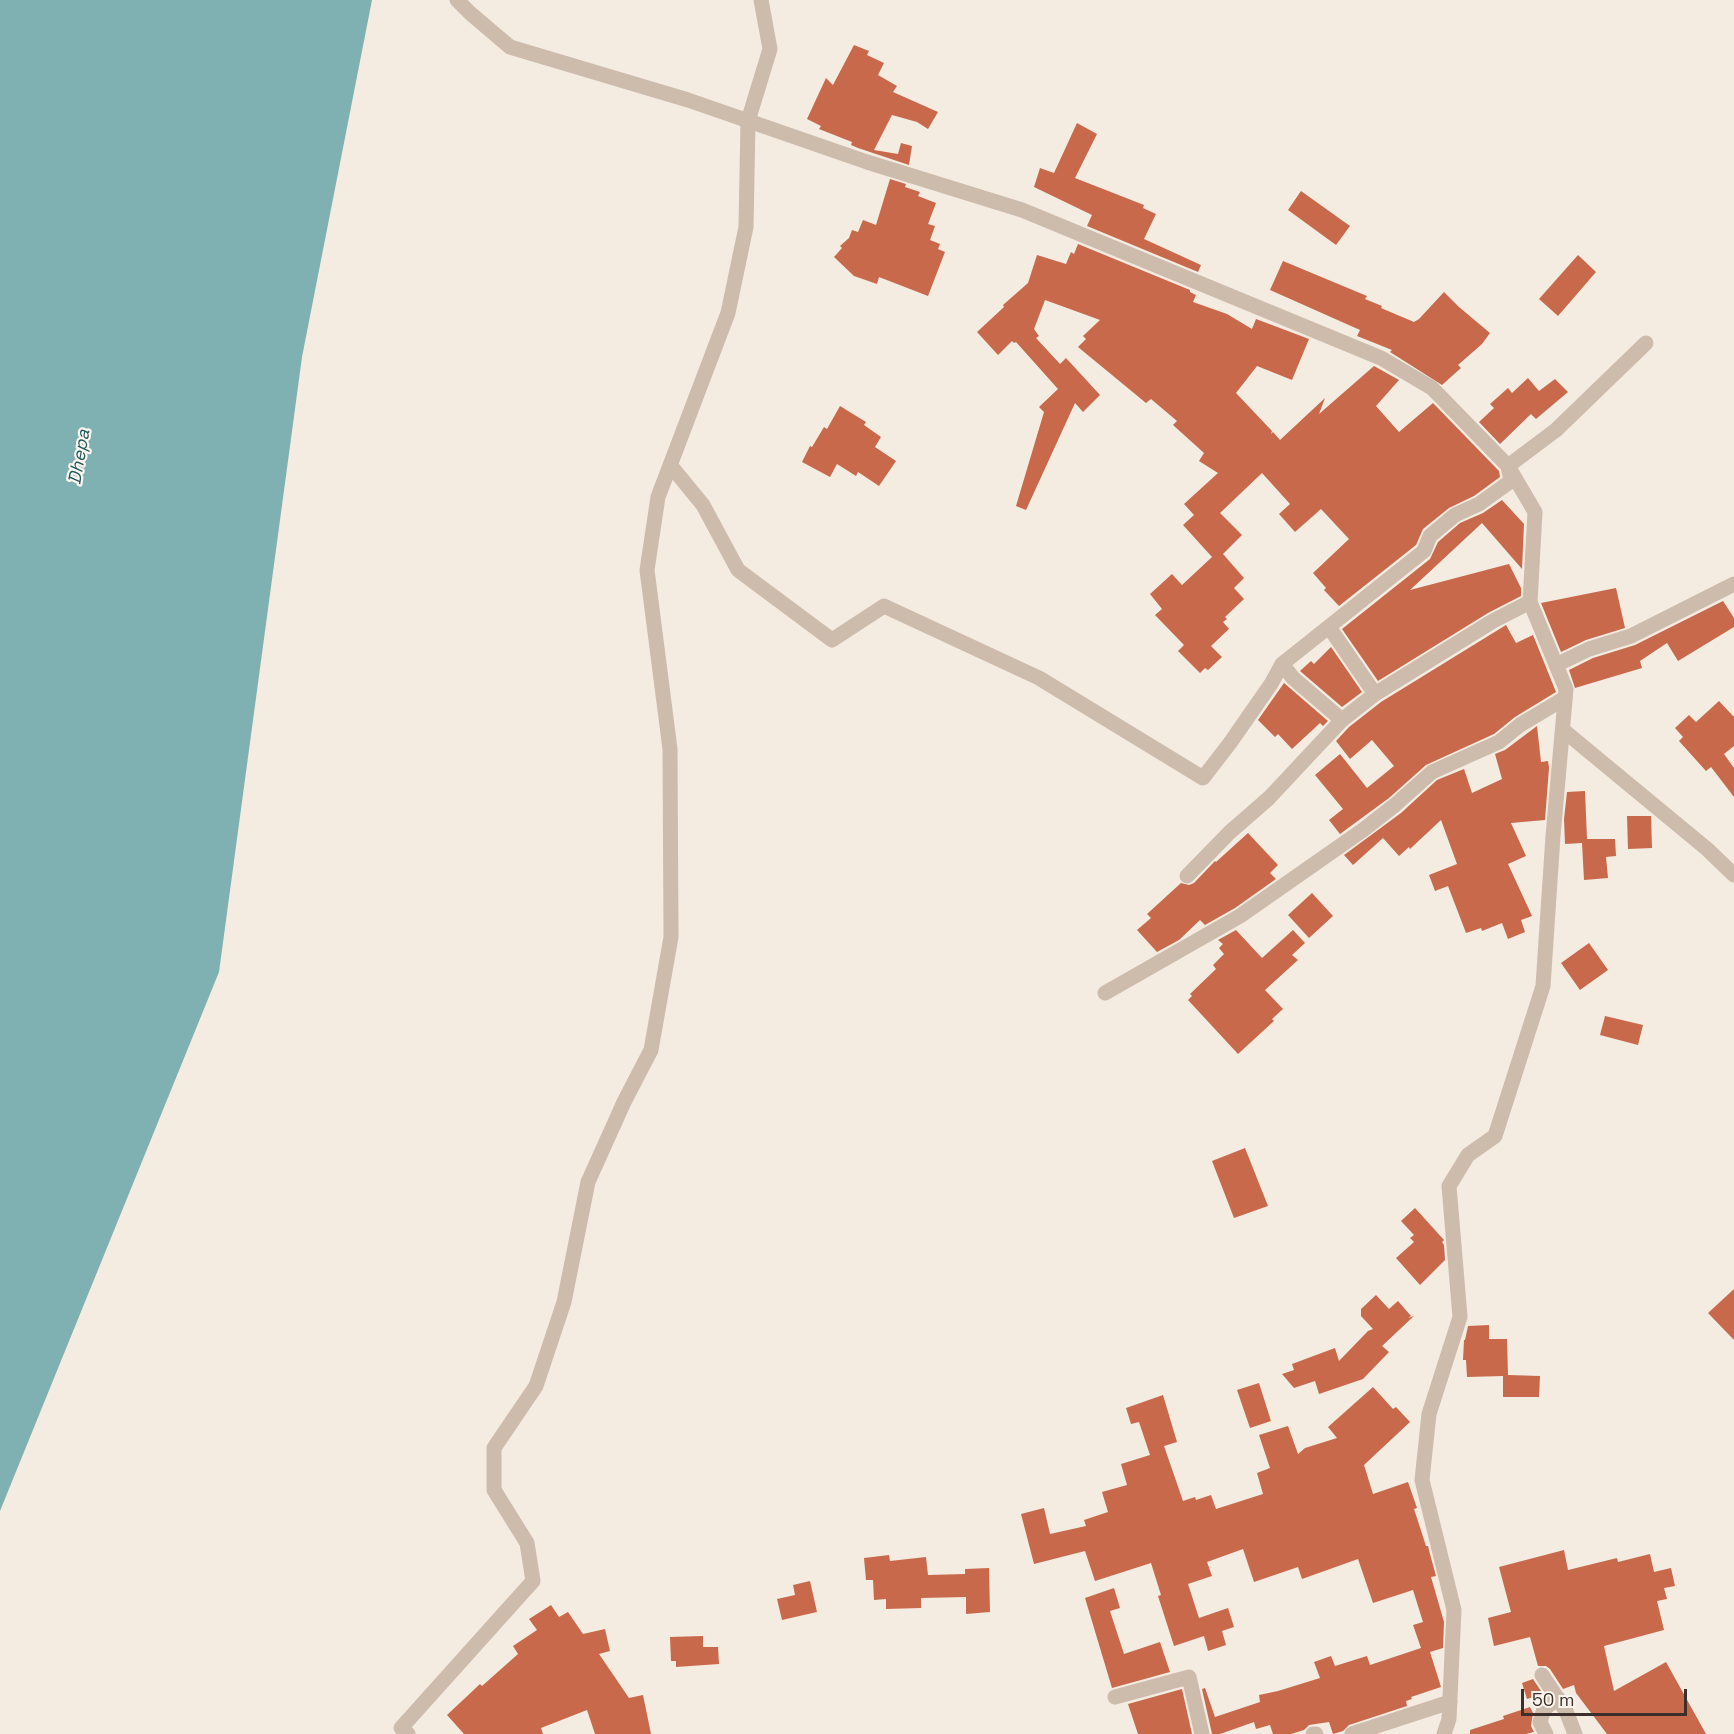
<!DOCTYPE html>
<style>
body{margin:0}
#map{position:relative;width:1734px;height:1734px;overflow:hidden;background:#f4ebe1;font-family:"Space Grotesk",sans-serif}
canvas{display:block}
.scale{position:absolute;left:1521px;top:1689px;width:166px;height:27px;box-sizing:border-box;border:3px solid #3b302b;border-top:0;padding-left:8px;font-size:18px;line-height:21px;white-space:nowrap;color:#3b302b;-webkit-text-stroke:4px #fbf5ee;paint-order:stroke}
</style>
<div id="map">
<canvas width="1734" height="1734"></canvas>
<div class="scale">50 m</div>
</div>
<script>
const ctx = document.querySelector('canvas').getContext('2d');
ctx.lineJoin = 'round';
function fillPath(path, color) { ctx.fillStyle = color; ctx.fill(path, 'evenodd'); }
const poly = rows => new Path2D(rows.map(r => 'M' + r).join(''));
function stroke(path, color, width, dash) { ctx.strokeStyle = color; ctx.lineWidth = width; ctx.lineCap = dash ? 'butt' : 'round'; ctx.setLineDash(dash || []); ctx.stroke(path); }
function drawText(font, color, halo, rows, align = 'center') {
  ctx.font = font + ' "Space Grotesk",sans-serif'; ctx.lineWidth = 4.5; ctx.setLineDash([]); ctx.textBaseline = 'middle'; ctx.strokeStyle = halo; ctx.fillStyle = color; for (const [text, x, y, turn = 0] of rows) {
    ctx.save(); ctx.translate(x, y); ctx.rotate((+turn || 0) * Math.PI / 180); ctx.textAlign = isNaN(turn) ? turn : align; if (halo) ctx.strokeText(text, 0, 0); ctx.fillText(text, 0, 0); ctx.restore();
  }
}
fillPath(poly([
 [0,0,372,0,302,357,219,972,0,1511]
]), '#7fb0b2');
fillPath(poly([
 [854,45,869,51,867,55,884,63,878,75,897,86,893,92,938,112,928,129,917,122,892,115,874,150,898,154,901,143,912,146,909,165,858,148,851,145,852,142,819,129,821,126,807,119,826,78,833,85],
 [1077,123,1097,134,1075,178,1144,205,1143,208,1156,214,1144,239,1201,265,1198,272,1087,226,1092,215,1034,187,1040,168,1054,173],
 [890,179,906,184,905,187,920,192,918,196,936,203,928,224,935,226,930,240,940,244,938,249,945,252,928,296,879,277,877,284,854,276,834,257,842,248,840,246,849,238,852,230,858,232,863,220,876,225],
 [1301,191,1350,226,1336,245,1288,210],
 [1078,244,1190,290,1190,292,1196,295,1193,302,1227,314,1252,329,1256,319,1309,339,1292,380,1257,366,1236,393,1272,431,1271,434,1273,432,1280,440,1325,398,1319,414,1374,366,1399,380,1376,406,1399,432,1433,403,1499,471,1500,477,1474,496,1449,508,1423,529,1416,545,1339,606,1324,590,1326,588,1313,573,1349,539,1321,509,1295,532,1279,514,1290,504,1262,473,1220,513,1242,535,1223,554,1244,578,1234,588,1244,599,1225,617,1227,619,1223,622,1229,629,1211,646,1222,657,1208,670,1205,668,1200,673,1178,651,1184,645,1155,615,1162,609,1150,594,1172,574,1182,585,1212,557,1183,525,1194,515,1184,504,1218,473,1199,461,1204,453,1173,425,1177,421,1151,399,1146,403,1078,347,1086,339,1083,336,1100,320,1045,300,1034,329,1039,336,1036,338,1060,364,1066,358,1100,395,1083,412,1075,403,1026,510,1016,506,1044,412,1039,407,1058,389,1016,342,1014,343,1012,341,998,355,977,332,1004,307,1003,305,1028,283,1037,255,1066,264,1071,252,1074,254],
 [1578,255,1596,272,1558,316,1539,299],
 [1283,261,1367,296,1365,299,1382,306,1381,308,1414,322,1419,319,1444,292,1459,307,1490,333,1482,344,1458,365,1461,368,1442,385,1390,352,1392,350,1357,336,1360,330,1270,290],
 [1528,378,1539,391,1555,379,1568,392,1536,419,1531,414,1500,444,1479,422,1494,408,1490,404,1508,388,1512,393],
 [840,406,866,422,864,425,881,437,875,447,896,461,879,486,858,472,856,476,837,464,830,477,802,462,810,446,812,447,824,427,827,429],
 [1502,500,1524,524,1522,569,1482,523,1410,590,1509,564,1521,588,1521,596,1488,613,1378,681,1342,629,1430,559,1438,542,1460,523,1483,513],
 [1616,588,1625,628,1586,640,1561,652,1541,603],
 [1723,601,1734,618,1734,627,1678,661,1667,643,1640,661,1642,668,1575,688,1569,670,1593,658,1635,645],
 [1506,625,1516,643,1533,635,1556,692,1515,717,1494,734,1426,765,1389,798,1340,834,1329,820,1343,809,1315,775,1340,754,1367,788,1394,766,1372,740,1350,759,1336,741,1349,727,1381,702],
 [1331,647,1362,692,1342,707,1300,671,1311,661,1314,664],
 [1284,683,1328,721,1323,726,1320,723,1292,749,1278,734,1275,737,1258,720],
 [1719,701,1734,717,1734,746,1724,754,1734,768,1734,797,1711,767,1706,771,1679,741,1683,737,1675,728,1689,715,1696,722],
 [1537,726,1541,762,1548,761,1549,768,1545,820,1511,823,1526,856,1508,864,1532,916,1521,920,1525,932,1508,939,1502,923,1482,931,1481,928,1466,933,1448,886,1435,891,1429,875,1457,864,1441,820,1410,849,1409,847,1399,856,1383,838,1353,865,1344,855,1401,813,1437,780,1464,769,1472,793,1502,779,1495,754,1505,750],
 [1585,791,1587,839,1615,839,1616,856,1606,857,1608,878,1584,880,1582,843,1565,844,1564,819,1567,792],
 [1627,816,1651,816,1652,848,1628,849],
 [1248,833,1278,865,1270,873,1276,879,1235,908,1205,925,1200,920,1179,940,1157,952,1137,930,1151,918,1147,914,1181,883,1189,885,1194,883,1215,861,1216,862],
 [1312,893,1333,916,1309,938,1288,915],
 [1236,930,1262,958,1293,930,1305,943,1292,955,1298,960,1265,990,1283,1009,1272,1019,1274,1021,1238,1054,1188,1000,1192,996,1190,994,1216,969,1213,965,1224,954,1219,948,1223,944,1218,940],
 [1589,943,1608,970,1580,990,1561,963],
 [1605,1016,1643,1025,1638,1045,1600,1035],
 [1245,1148,1268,1206,1234,1218,1212,1161],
 [1415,1208,1444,1240,1442,1242,1444,1245,1445,1260,1420,1285,1396,1258,1414,1242,1410,1238,1414,1235,1401,1221],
 [1734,1289,1734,1340,1708,1313],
 [1376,1295,1389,1309,1398,1301,1411,1316,1408,1318,1414,1316,1382,1346,1389,1352,1363,1379,1319,1394,1315,1381,1294,1388,1282,1374,1294,1370,1292,1364,1335,1348,1339,1361,1368,1331,1373,1329,1361,1316,1361,1309],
 [1489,1325,1489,1339,1507,1339,1508,1375,1540,1376,1539,1397,1503,1397,1503,1376,1467,1377,1466,1360,1463,1360,1464,1340,1465,1340,1468,1326],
 [1259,1383,1271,1421,1250,1428,1237,1390],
 [1373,1387,1393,1409,1396,1407,1410,1422,1364,1465,1373,1494,1408,1482,1417,1508,1414,1509,1426,1546,1428,1546,1430,1554,1436,1576,1431,1577,1444,1622,1443,1648,1430,1652,1441,1687,1411,1697,1412,1699,1406,1701,1407,1706,1349,1725,1343,1731,1333,1734,1329,1722,1309,1725,1304,1730,1291,1734,1273,1734,1270,1725,1256,1729,1254,1722,1220,1734,1212,1734,1202,1689,1205,1688,1215,1717,1260,1702,1259,1695,1278,1691,1320,1678,1314,1662,1331,1656,1335,1666,1367,1656,1370,1665,1421,1648,1413,1625,1423,1622,1413,1590,1373,1603,1358,1559,1302,1579,1298,1567,1254,1582,1243,1549,1207,1562,1212,1576,1188,1584,1199,1618,1228,1608,1234,1627,1222,1631,1226,1645,1208,1651,1204,1636,1174,1646,1158,1596,1161,1595,1151,1563,1095,1581,1085,1551,1034,1564,1021,1514,1044,1508,1050,1534,1086,1526,1084,1520,1108,1512,1102,1492,1127,1485,1121,1464,1150,1455,1139,1422,1131,1424,1126,1408,1163,1395,1177,1442,1164,1446,1183,1501,1195,1497,1196,1500,1211,1495,1216,1509,1263,1494,1257,1473,1270,1468,1259,1435,1288,1426,1298,1454,1305,1448,1337,1438,1328,1427],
 [1564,1550,1568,1570,1617,1558,1618,1562,1650,1554,1654,1572,1671,1568,1675,1586,1664,1588,1667,1599,1657,1601,1664,1630,1604,1646,1614,1691,1666,1662,1706,1734,1607,1734,1576,1693,1574,1685,1563,1689,1550,1669,1546,1666,1538,1666,1530,1637,1494,1646,1488,1618,1511,1612,1499,1567],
 [889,1555,890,1561,926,1557,928,1575,965,1574,965,1569,989,1568,990,1612,966,1614,966,1597,921,1598,921,1608,886,1609,886,1599,874,1600,873,1580,866,1580,864,1558],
 [810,1581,817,1612,782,1620,777,1599,795,1595,793,1585],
 [1114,1588,1120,1608,1110,1611,1124,1654,1160,1642,1170,1672,1112,1688,1085,1598],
 [551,1605,559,1617,568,1612,583,1634,605,1629,610,1651,599,1654,629,1698,643,1695,651,1734,595,1734,587,1710,541,1728,543,1734,464,1734,447,1715,480,1684,482,1686,518,1654,513,1646,537,1630,529,1619],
 [703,1636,703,1647,718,1647,719,1664,676,1667,676,1661,671,1661,670,1637],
 [1533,1679,1543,1694,1527,1699,1522,1683],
 [1182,1689,1192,1734,1138,1734,1128,1704],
 [1530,1707,1533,1713,1531,1726,1534,1732,1526,1734,1470,1734,1470,1730,1504,1719,1503,1716]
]), '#c8694b');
stroke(poly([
 [671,466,703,505,738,570,832,640,884,606,1039,678,1203,778,1230,743,1271,684,1282,664,1424,551,1430,536,1455,515,1479,504,1511,481,1508,466,1556,430,1646,343],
 [1329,627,1375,694],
 [1282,664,1293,678,1342,720],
 [1556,665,1589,649,1631,636,1734,584],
 [1563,730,1707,849,1734,875],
 [1187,876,1230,832,1269,798,1342,720,1375,694,1493,621,1530,602],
 [1105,993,1240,916,1363,830,1395,805,1432,772,1499,742,1520,725,1565,698],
 [1542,1675,1566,1711,1575,1734],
 [1115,1697,1189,1677,1202,1734],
 [408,1734,401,1728,533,1581,527,1543,494,1490,494,1448,536,1386,564,1302,588,1182,624,1102,651,1050,671,937,670,749,647,570,658,497,728,313,746,227,748,121,770,49,761,0],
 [1313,1734,1316,1734],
 [1352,1734,1450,1702],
 [1546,1734,1540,1722,1544,1709,1558,1698]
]), '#cdbbac', 15);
stroke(poly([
 [457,0,470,13,510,47,688,100,867,162,1022,210,1381,358,1432,388,1508,466,1535,512,1530,602,1566,689,1553,836,1543,986,1495,1136,1468,1155,1449,1186,1460,1317,1429,1414,1422,1480,1454,1610,1449,1719,1444,1734]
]), '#cdbbac', 15);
drawText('italic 18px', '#1f5a5e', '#fbf5ee', [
 ["Dhepa",80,457,-80]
]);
</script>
